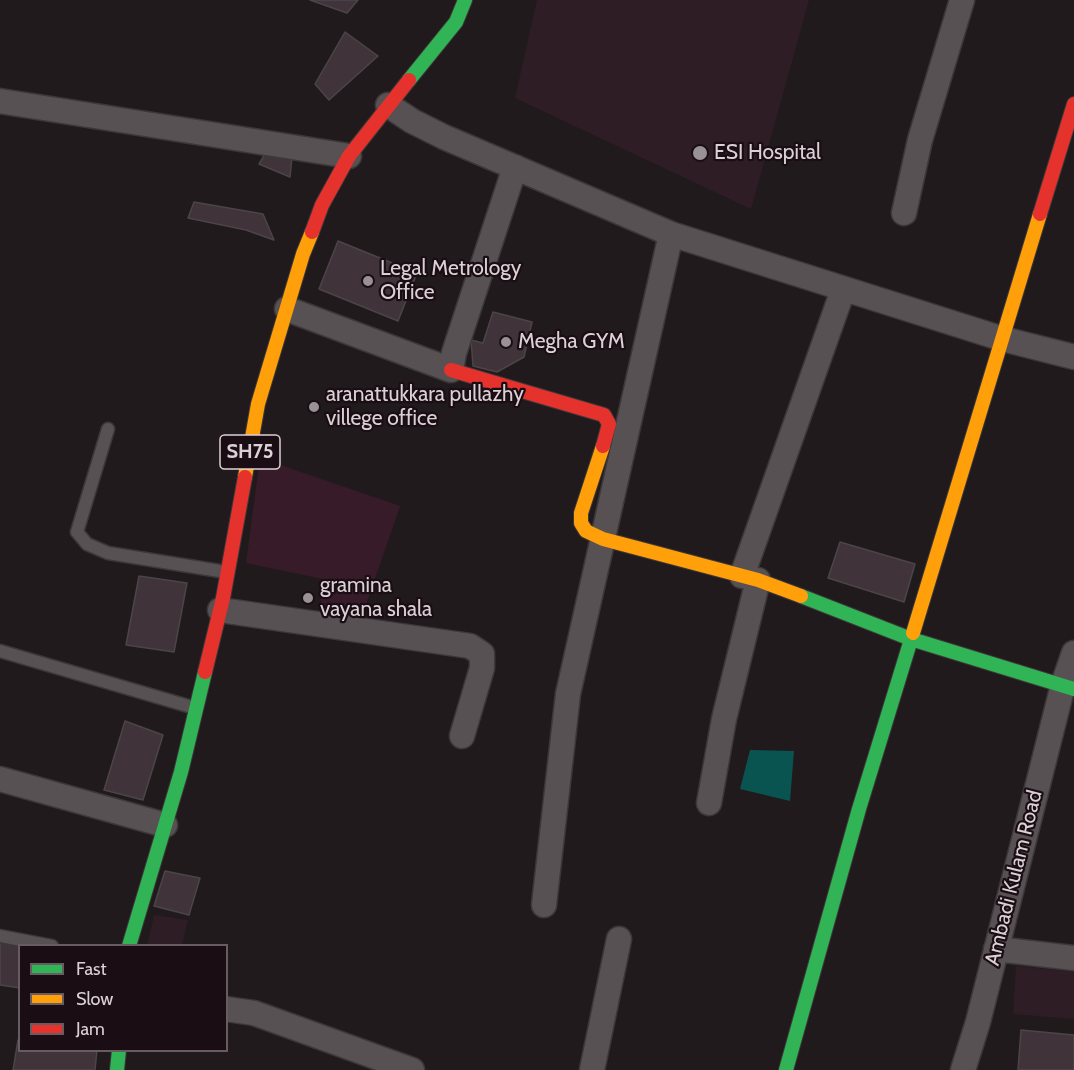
<!DOCTYPE html>
<style>
body{margin:0}
#map{position:relative;width:1074px;height:1070px;overflow:hidden;background:#211a1d;font-family:Cabin,sans-serif}
canvas{display:block}
.legend{position:absolute;left:18px;top:944px;width:210px;height:108px;box-sizing:border-box;background:#1a0e14;border:2px solid #675c61;margin:0;padding:8px 10px;list-style:none;font-size:18px;color:#dbd1d5}
.legend li{display:flex;align-items:center;gap:12px;height:30px}
.legend b{width:30px;border:2px solid #675c61}
</style>
<div id="map">
<canvas width="1074" height="1070"></canvas>
<ul class="legend">
<li><b style="height:8px;background:#30b455"></b>Fast</li>
<li><b style="height:8px;background:#ff9f0a"></b>Slow</li>
<li><b style="height:8px;background:#e5322d"></b>Jam</li>
</ul>
</div>
<script>
const ctx = document.querySelector('canvas').getContext('2d');
ctx.lineJoin = 'round';
function fillPath(path, color) { ctx.fillStyle = color; ctx.fill(path, 'evenodd'); }
const poly = rows => new Path2D(rows.map(r => 'M' + r).join(''));
function stroke(path, color, width, dash) { ctx.strokeStyle = color; ctx.lineWidth = width; ctx.lineCap = dash ? 'butt' : 'round'; ctx.setLineDash(dash || []); ctx.stroke(path); }
function drawText(font, color, halo, rows, align = 'center') {
  ctx.font = font + ' Cabin,sans-serif'; ctx.lineWidth = 4.5; ctx.setLineDash([]); ctx.textBaseline = 'middle'; ctx.strokeStyle = halo; ctx.fillStyle = color; for (const [text, x, y, turn = 0] of rows) {
    ctx.save(); ctx.translate(x, y); ctx.rotate((+turn || 0) * Math.PI / 180); ctx.textAlign = isNaN(turn) ? turn : align; if (halo) ctx.strokeText(text, 0, 0); ctx.fillText(text, 0, 0); ctx.restore();
  }
}
fillPath(poly([
 [537,0,809,0,751,209,515,98],
 [154,915,188,920,182,945,147,946],
 [1016,966,1074,972,1074,1019,1013,1014]
]), '#2e1d25');
fillPath(poly([
 [260,458,400,506,360,622,320,612,323,579,246,563]
]), '#381b29');
fillPath(poly([
 [750,750,794,751,790,801,740,789]
]), '#095451');
const building = poly([
 [310,0,358,0,347,13,310,0],
 [345,32,378,56,329,100,315,84,345,32],
 [268,149,292,157,290,177,259,164,268,149],
 [194,202,263,214,274,240,246,230,188,218,194,202],
 [338,241,417,273,398,321,319,289,338,241],
 [493,312,532,322,524,357,497,372,473,366,471,340,483,343,493,312],
 [840,542,915,564,904,602,828,578,840,542],
 [139,576,187,583,174,652,126,645,139,576],
 [125,721,163,735,143,800,104,790,125,721],
 [165,871,200,878,189,915,154,906,165,871],
 [0,942,20,946,20,988,0,985,0,942],
 [1021,1030,1074,1035,1074,1070,1018,1070,1021,1030],
 [18,1040,20,1041,20,1050,97,1050,95,1070,13,1070,18,1040]
]);
fillPath(building, '#41333a');
stroke(building, '#4b4548', 1.5);
const lane = poly([
 [108,429,77,532,87,544,108,553,226,572],
 [0,651,195,708],
 [0,936,52,946]
]);
const street = poly([
 [0,101,349,156],
 [388,105,412,121,444,137,671,234,1003,339,1074,357],
 [904,213,920,140,962,0],
 [287,309,451,370,454,353,515,167],
 [742,576,843,290],
 [220,610,470,646,482,654,482,668,462,736],
 [0,779,165,825],
 [709,803,724,719,758,580],
 [544,905,568,694,671,234],
 [996,949,1074,958],
 [226,1009,254,1013,412,1070],
 [592,1070,619,939],
 [963,1070,978,1022,1063,685,1074,653]
]);
const fast = poly([
 [409,80,456,22,465,0],
 [801,596,911,639,1074,689],
 [129,946,181,772,205,672],
 [117,1070,119,1050],
 [786,1070,859,809,913,633]
]);
const slow = poly([
 [603,446,581,513,581,523,586,531,603,539,758,580,801,596],
 [245,477,258,404,303,254,312,232],
 [913,633,1040,214]
]);
const jam = poly([
 [1040,214,1074,104],
 [312,232,322,205,349,156,409,80],
 [451,370,604,415,609,424,603,446],
 [205,672,223,598,245,477]
]);
stroke(lane, '#3c3738', 15);
stroke(street, '#3c3738', 27);
stroke(fast, '#3c3738', 16);
stroke(slow, '#3c3738', 16);
stroke(jam, '#3c3738', 16);
stroke(lane, '#575154', 12);
stroke(street, '#575154', 24);
stroke(fast, '#30b455', 14);
stroke(slow, '#ff9f0a', 14);
stroke(jam, '#e5322d', 14);
for (const [x, y, r, color] of [
 [700,153,8,"#9a9195"],
 [368,281,6,"#9a9195"],
 [506,342,6,"#9a9195"],
 [314,407,6,"#9a9195"],
 [308,598,6,"#9a9195"]
]) { const dot = new Path2D(); dot.arc(x, y, r, 0, 2 * Math.PI); ctx.fillStyle = color; ctx.fill(dot); stroke(dot, '#1a0e14', 2); }
for (const [x, y, w] of [
 [250,452,60]
]) { const box = new Path2D(); box.roundRect(x - w / 2, y - 17, w, 34, 4.5); ctx.fillStyle = '#1a0e14'; ctx.fill(box); stroke(box, '#dbd1d5', 1.5); }
drawText('bold 20px', '#dbd1d5', null, [
 ["SH75",250,452]
]);
drawText('21px', '#dbd1d5', '#1a0e14', [
 ["ESI Hospital",714,153],
 ["Legal Metrology",380,269],
 ["Office",380,293],
 ["Megha GYM",518,342],
 ["aranattukkara pullazhy",326,395],
 ["villege office",326,419],
 ["gramina",320,586],
 ["vayana shala",320,610]
], 'left');
drawText('21px', '#dbd1d5', '#1a0e14', [
 ["Ambadi Kulam Road",1014,878,-76]
]);
</script>
